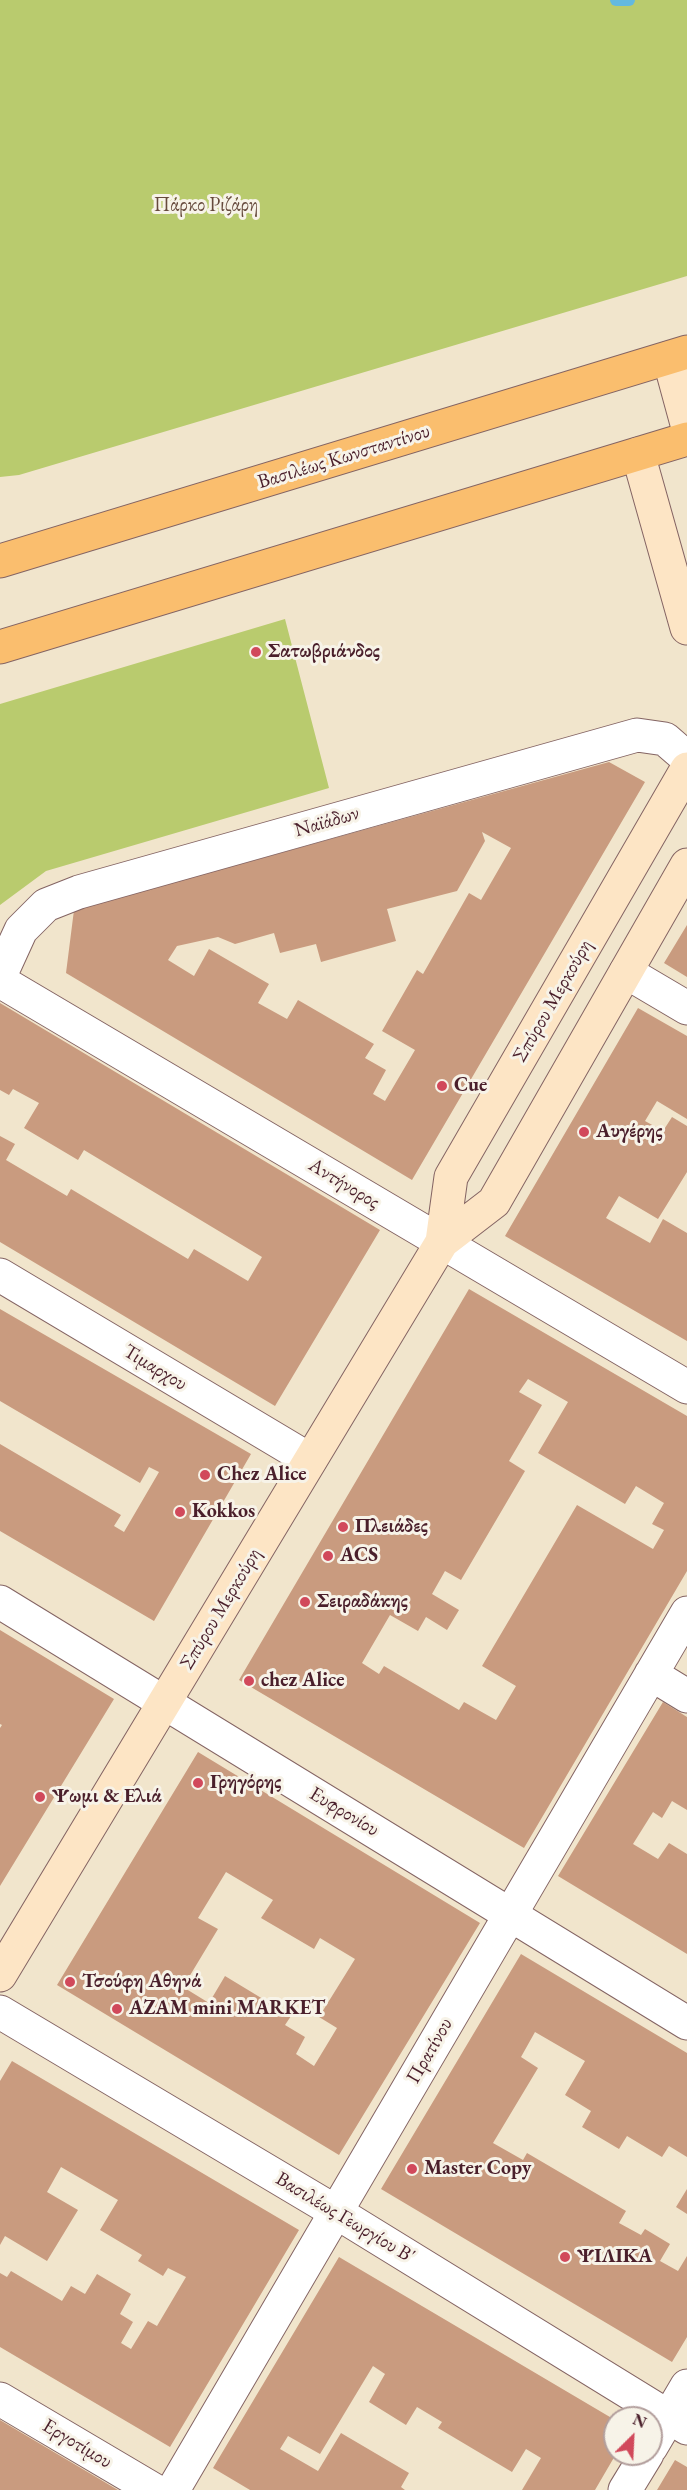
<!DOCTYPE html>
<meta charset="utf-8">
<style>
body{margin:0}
#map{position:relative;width:687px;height:2490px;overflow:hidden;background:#f1e5cc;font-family:"EB Garamond",serif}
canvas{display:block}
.north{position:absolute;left:603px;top:2406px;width:60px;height:60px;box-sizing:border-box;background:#f7f3e8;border:2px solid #b29e9c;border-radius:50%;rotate:24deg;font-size:16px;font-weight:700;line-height:24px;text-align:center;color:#4a1f2b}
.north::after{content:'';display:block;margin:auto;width:21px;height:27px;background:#d1495b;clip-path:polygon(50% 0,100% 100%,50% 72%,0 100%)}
</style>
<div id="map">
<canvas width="687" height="2490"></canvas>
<div class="north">N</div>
</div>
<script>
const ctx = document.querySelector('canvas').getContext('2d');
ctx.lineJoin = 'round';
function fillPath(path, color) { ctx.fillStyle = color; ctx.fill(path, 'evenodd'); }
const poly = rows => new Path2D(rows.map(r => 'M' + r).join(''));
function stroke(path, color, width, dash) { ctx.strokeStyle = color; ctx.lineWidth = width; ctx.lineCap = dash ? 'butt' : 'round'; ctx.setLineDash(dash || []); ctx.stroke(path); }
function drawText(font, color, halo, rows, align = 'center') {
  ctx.font = font + ' "EB Garamond",serif'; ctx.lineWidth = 6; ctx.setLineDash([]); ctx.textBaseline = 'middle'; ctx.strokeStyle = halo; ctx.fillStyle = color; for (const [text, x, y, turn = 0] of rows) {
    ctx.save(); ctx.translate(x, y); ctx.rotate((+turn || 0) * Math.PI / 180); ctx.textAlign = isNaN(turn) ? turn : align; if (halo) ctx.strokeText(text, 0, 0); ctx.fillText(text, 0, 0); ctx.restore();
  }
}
fillPath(poly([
 [0,0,687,0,687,276,19,475,0,477],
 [285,619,329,788,46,871,0,905,0,704]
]), '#b9cb6e');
stroke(poly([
 [616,0,629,0]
]), '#63b9e0', 12);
fillPath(poly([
 [609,762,645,782,412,1180,66,973,74,910],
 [482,832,511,848,481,900,469,893,423,974,417,970,382,1031,415,1050,385,1101,373,1094,386,1070,365,1058,374,1044,298,1000,287,1019,258,1003,269,984,209,949,194,976,168,960,177,946,218,937,235,944,274,933,280,953,316,944,321,962,396,941,387,909,457,891,485,841],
 [687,925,687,977,664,963],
 [0,1003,380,1230,275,1406,0,1242,0,1136,15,1144,6,1160,67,1196,71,1189,188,1259,194,1249,248,1281,262,1257,84,1150,78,1160,24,1128,39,1103,13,1089,9,1095,0,1090],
 [638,1008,687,1036,687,1119,657,1101,645,1121,663,1131,672,1117,687,1126,687,1172,658,1219,619,1196,606,1218,650,1243,663,1219,687,1233,687,1341,505,1236],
 [469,1289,687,1416,687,1571,524,1848,239,1680],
 [528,1379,568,1402,538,1453,625,1504,636,1486,664,1503,652,1524,664,1530,653,1549,577,1505,482,1666,516,1686,496,1720,464,1702,459,1710,384,1666,379,1674,362,1663,390,1615,418,1631,426,1617,447,1630,459,1610,432,1594,445,1571,461,1580,525,1471,509,1461,542,1405,519,1392],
 [0,1309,251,1454,154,1621,0,1531,0,1444,121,1515,114,1526,124,1532,159,1472,149,1467,140,1483,0,1401],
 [0,1630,114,1699,0,1886,0,1728,2,1725,0,1724],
 [663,1702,687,1717,687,1810,672,1801,662,1818,653,1812,633,1844,658,1859,669,1843,687,1854,687,1954,558,1876],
 [198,1752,480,1923,339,2155,57,1985],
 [226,1872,273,1900,261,1918,314,1949,320,1938,355,1959,319,2017,337,2028,314,2066,296,2054,305,2037,285,2025,291,2016,225,1976,209,2003,183,1987,218,1929,198,1918],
 [521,1954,687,2053,687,2157,669,2146,662,2157,627,2136,619,2149,582,2127,591,2111,565,2095,585,2061,535,2032,521,2057,538,2068,493,2143,523,2160,527,2153,626,2211,619,2223,641,2235,645,2229,670,2244,660,2261,678,2271,687,2256,687,2337,672,2362,381,2189],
 [12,2061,299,2230,170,2447,0,2347,0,2273,7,2277,11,2271,62,2301,71,2286,85,2294,97,2274,131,2294,120,2314,133,2322,121,2343,131,2349,148,2321,157,2326,186,2277,168,2268,163,2276,138,2261,142,2255,100,2230,118,2200,61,2167,47,2192,78,2210,47,2261,5,2236,0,2245,0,2081],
 [687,2189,687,2214,676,2207],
 [339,2257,615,2420,616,2454,595,2490,522,2490,541,2458,526,2449,512,2472,438,2428,442,2422,417,2407,406,2425,369,2402,385,2374,373,2366,320,2454,288,2436,280,2449,318,2471,341,2433,409,2473,401,2487,405,2490,250,2490,213,2468],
 [0,2420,64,2458,118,2490,0,2490],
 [675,2460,687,2467,687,2490,657,2490]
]), '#c99b7f');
const minor = poly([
 [626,972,687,1008],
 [0,976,21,930,46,905,79,892,637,735,665,739,687,758],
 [0,981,687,1387],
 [0,1275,310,1460],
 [651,1674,687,1696],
 [0,2399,154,2490],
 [651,2447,687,2386],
 [173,2490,687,1613],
 [625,2490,647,2454]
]);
const tertiary = poly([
 [0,1602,687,2023],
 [0,2012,336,2212,687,2428]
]);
const secondary = poly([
 [669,358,687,424],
 [638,454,687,628],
 [442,1242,451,1177,687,769],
 [0,1975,442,1242,494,1202,687,865]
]);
const primary = poly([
 [0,561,687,352],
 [0,647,687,439]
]);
stroke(minor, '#846463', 35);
stroke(tertiary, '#846463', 35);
stroke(secondary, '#846463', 35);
stroke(primary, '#846463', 35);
stroke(minor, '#fff', 33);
stroke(tertiary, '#fff', 33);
stroke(secondary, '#fde5c5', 33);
stroke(primary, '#fabe6e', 33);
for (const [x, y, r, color] of [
 [256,652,6,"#d1495b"],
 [442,1086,6,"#d1495b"],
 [584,1132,6,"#d1495b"],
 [205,1475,6,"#d1495b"],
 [180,1512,6,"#d1495b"],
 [343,1527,6,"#d1495b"],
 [328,1556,6,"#d1495b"],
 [305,1602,6,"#d1495b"],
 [249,1681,6,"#d1495b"],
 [198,1783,6,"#d1495b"],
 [40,1797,6,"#d1495b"],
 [70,1982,6,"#d1495b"],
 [117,2009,6,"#d1495b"],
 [412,2169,6,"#d1495b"],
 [565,2257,6,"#d1495b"]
]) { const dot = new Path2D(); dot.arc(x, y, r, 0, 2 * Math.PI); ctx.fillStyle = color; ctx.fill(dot); stroke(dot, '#f7f3e8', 2); }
drawText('20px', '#664a3c', '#f7f3e8', [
 ["Πάρκο Ριζάρη",206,206]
]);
drawText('20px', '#4a1f2b', '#f7f3e8', [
 ["Βασιλέως Κωνσταντίνου",344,457,-17],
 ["Ναϊάδων",327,822,-16],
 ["Σπύρου Μερκούρη",553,1001,-60],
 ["Αντήνορος",344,1184,31],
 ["Τιμαρχου",155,1368,31],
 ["Σπύρου Μερκούρη",221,1609,-59],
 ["Ευφρονίου",344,1812,31],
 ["Πρατίνου",430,2051,-60],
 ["Βασιλέως Γεωργίου Β'",345,2218,31],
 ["Εργοτίμου",77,2444,31]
]);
drawText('bold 20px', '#4a1f2b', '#f7f3e8', [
 ["Σατωβριάνδος",268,652],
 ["Cue",454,1086],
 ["Αυγέρης",596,1132],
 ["Chez Alice",217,1475],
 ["Kokkos",192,1512],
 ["Πλειάδες",355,1527],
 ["ACS",340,1556],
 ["Σειραδάκης",317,1602],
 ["chez Alice",261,1681],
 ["Γρηγόρης",210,1783],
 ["Ψωμι & Ελιά",52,1797],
 ["Τσούφη Αθηνά",82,1982],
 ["AZAM mini MARKET",129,2009],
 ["Master Copy",424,2169],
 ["ΨΙΛΙΚΑ",577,2257]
], 'left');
</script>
